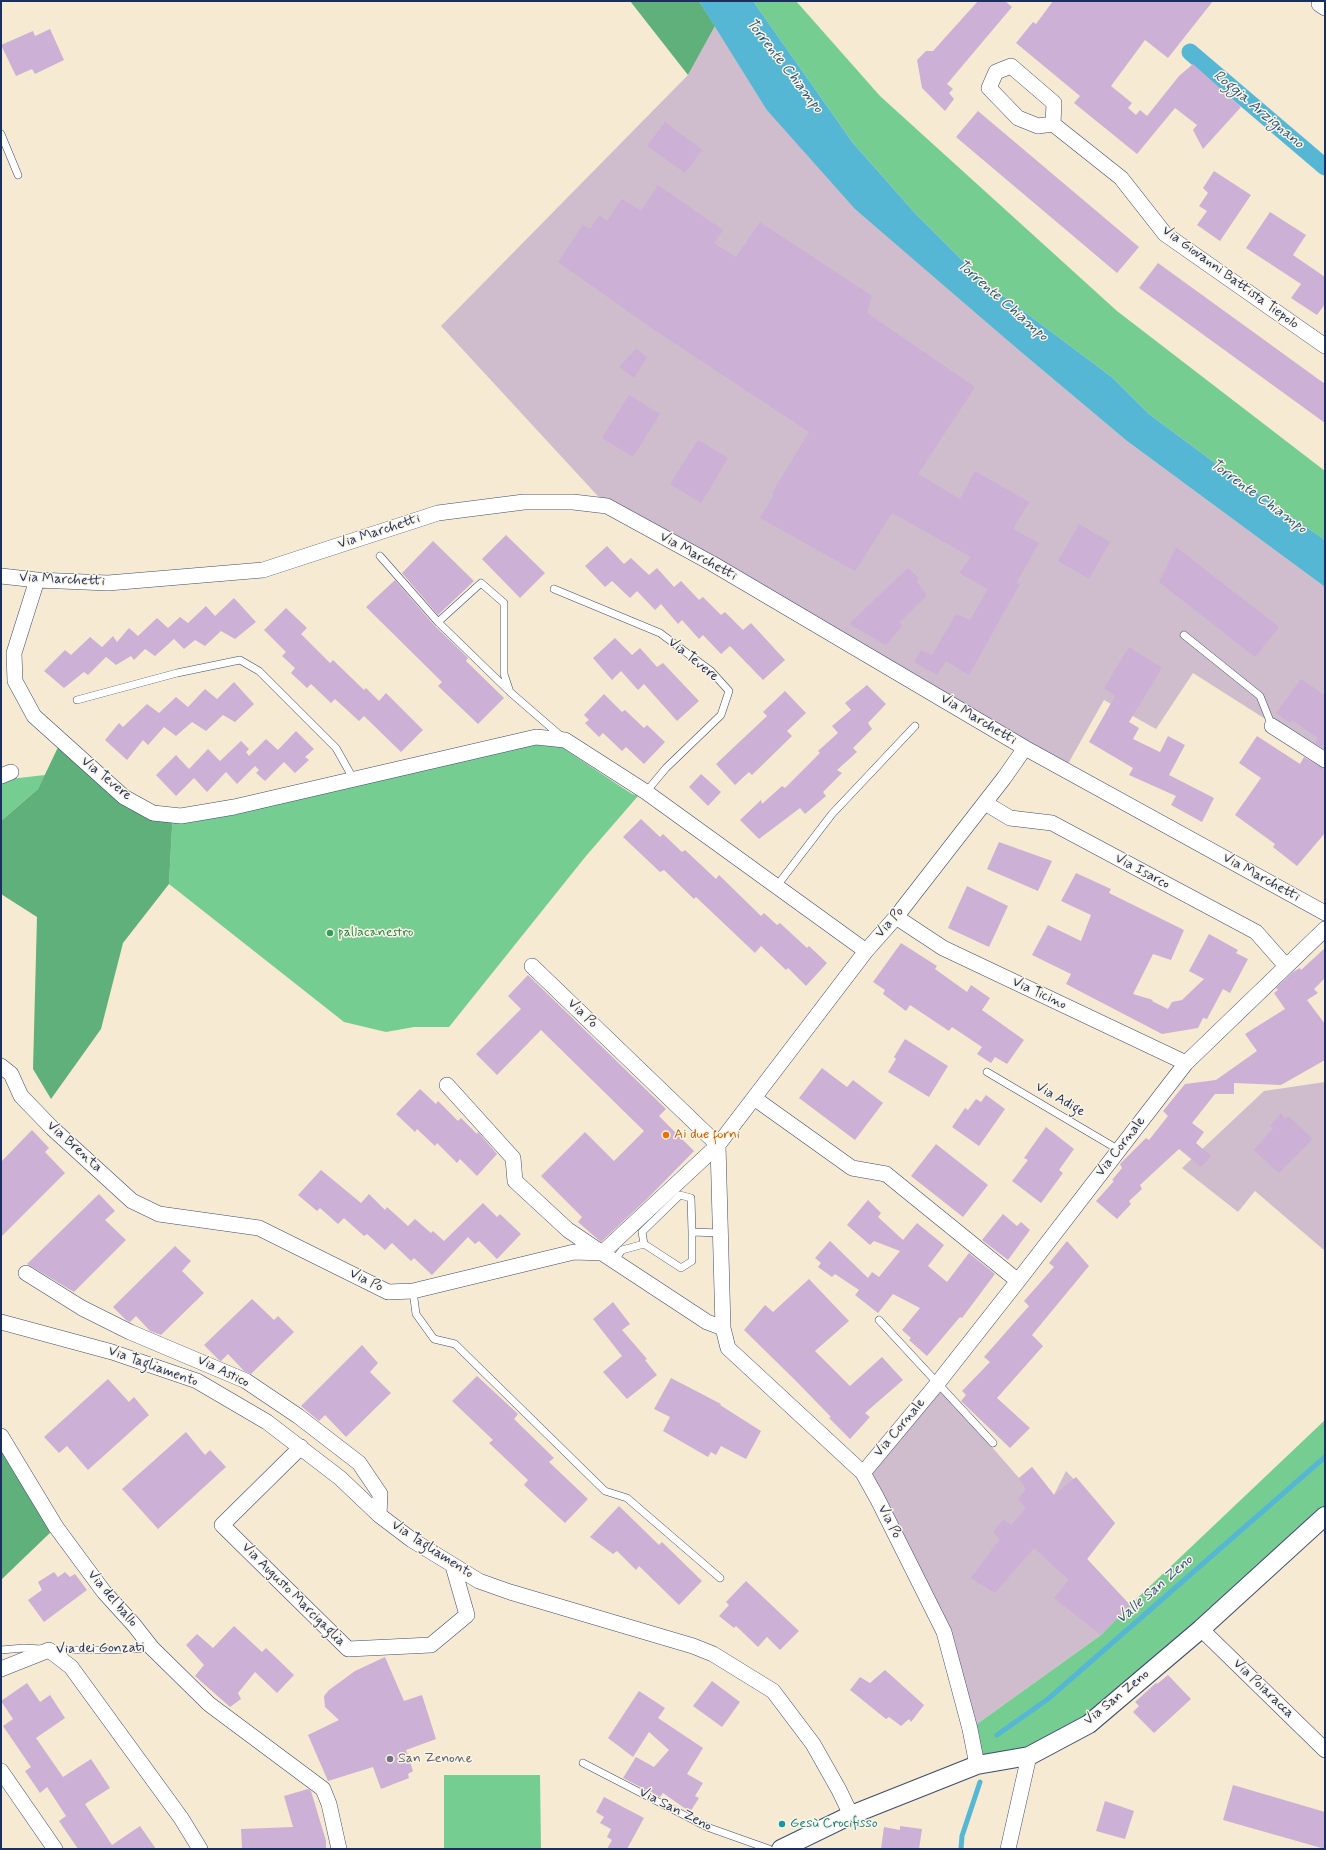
<!DOCTYPE html>
<meta charset="utf-8">
<style>
body{margin:0}
#map{position:relative;width:1326px;height:1850px;overflow:hidden;background:#f6ead2;font-family:Mynerve,sans-serif}
canvas{display:block}
.frame{position:absolute;inset:0;border:2px solid #1b2f5e;pointer-events:none}
</style>
<div id="map">
<canvas width="1326" height="1850"></canvas>
<div class="frame"></div>
</div>
<script>
const ctx = document.querySelector('canvas').getContext('2d');
ctx.lineJoin = 'round';
function fillPath(path, color) { ctx.fillStyle = color; ctx.fill(path, 'evenodd'); }
const poly = rows => new Path2D(rows.map(r => 'M' + r).join(''));
function stroke(path, color, width, dash) { ctx.strokeStyle = color; ctx.lineWidth = width; ctx.lineCap = dash ? 'butt' : 'round'; ctx.setLineDash(dash || []); ctx.stroke(path); }
function drawText(font, color, halo, rows, align = 'center') {
  ctx.font = font + ' Mynerve,sans-serif'; ctx.lineWidth = 3; ctx.setLineDash([]); ctx.textBaseline = 'middle'; ctx.strokeStyle = halo; ctx.fillStyle = color; for (const [text, x, y, turn = 0] of rows) {
    ctx.save(); ctx.translate(x, y); ctx.rotate((+turn || 0) * Math.PI / 180); ctx.textAlign = isNaN(turn) ? turn : align; if (halo) ctx.strokeText(text, 0, 0); ctx.fillText(text, 0, 0); ctx.restore();
  }
}
fillPath(poly([
 [715,26,766,109,929,271,1021,352,1127,441,1325,587,1325,757,1193,673,1156,729,1104,700,1065,769,607,506,441,326,688,75],
 [1325,1082,1325,1251,1255,1191,1238,1212,1182,1168,1264,1091],
 [937,1384,1019,1478,1032,1467,1054,1495,1066,1471,1115,1523,1087,1559,1130,1605,1101,1635,970,1729,944,1632,863,1473]
]), '#cfbdce');
fillPath(poly([
 [753,1,796,1,880,96,1117,311,1325,471,1325,540,1234,477,1149,414,1113,378,982,280,914,212,853,143],
 [537,731,632,794,638,796,586,856,449,1027,414,1027,386,1032,344,1022,169,884,173,810,420,766],
 [45,775,38,789,1,821,1,780],
 [1325,1420,1325,1526,1089,1724,1029,1756,977,1765,970,1729,1101,1635,1130,1605],
 [444,1775,540,1775,541,1849,444,1849]
]), '#76cd92');
fillPath(poly([
 [630,1,699,1,715,26,688,75],
 [61,741,133,799,173,810,169,884,123,943,101,1029,51,1099,33,1069,37,917,1,894,1,821,38,789],
 [1,1442,52,1531,2,1579,1,1578]
]), '#60b07c');
fillPath(poly([
 [699,1,753,1,853,143,914,212,982,280,1113,378,1149,414,1234,477,1325,540,1325,587,1127,441,1021,352,855,209,766,109]
]), '#55b7d4');
stroke(poly([
 [997,1735,1048,1699,1325,1457],
 [961,1849,962,1836,980,1782]
]), '#55b7d4', 5);
stroke(poly([
 [1190,52,1325,167]
]), '#55b7d4', 17);
fillPath(poly([
 [978,1,1005,1,1012,7,947,84,953,89,949,93,954,99,945,111,922,88,917,60,926,51,933,51],
 [1053,1,1213,1,1168,58,1145,40,1111,86,1132,103,1128,108,1136,115,1140,110,1147,116,1179,76,1193,64,1241,107,1203,149,1193,130,1197,125,1175,108,1137,154,1074,103,1080,96,1016,43,1033,22,1036,24],
 [50,29,64,60,35,74,32,69,16,76,1,45,33,31,35,36],
 [978,111,1139,247,1117,273,956,137],
 [665,122,702,150,685,173,647,146],
 [1214,171,1251,195,1220,241,1197,225,1207,211,1199,206,1208,193,1203,188],
 [658,185,723,230,714,243,736,257,760,222,872,296,867,313,975,387,918,474,960,499,975,471,1029,502,1013,529,1039,543,1016,583,1020,584,969,675,946,661,937,675,914,662,921,650,932,655,956,614,970,620,988,589,959,573,971,557,892,513,855,571,760,518,774,494,772,493,809,432,653,329,558,262,583,225,590,229,599,215,607,221,622,199,641,211],
 [1270,212,1306,235,1293,255,1325,277,1325,304,1317,315,1291,298,1301,284,1246,248],
 [1158,263,1325,384,1325,423,1139,288],
 [636,349,647,357,634,378,619,367],
 [629,395,660,414,633,457,602,438],
 [698,440,728,458,701,503,670,484],
 [1079,524,1110,542,1089,579,1058,561],
 [506,535,545,573,520,598,482,559],
 [433,541,474,581,438,615,402,573],
 [607,546,624,564,631,558,649,575,657,568,674,587,681,581,699,600,703,597,721,615,725,612,743,630,751,623,785,660,763,680,730,646,721,654,703,635,699,639,682,620,678,624,661,604,655,610,637,591,630,598,612,581,605,587,585,566],
 [1176,547,1279,627,1255,657,1159,582],
 [908,568,919,578,916,581,927,595,900,622,902,626,886,645,849,624],
 [395,580,434,625,468,658,466,661,504,698,478,724,438,686,442,682,366,607],
 [234,598,256,622,235,639,221,631,205,646,195,640,184,649,174,639,155,656,145,649,134,660,131,656,116,665,106,657,88,675,84,672,64,688,44,671,65,650,71,655,90,637,102,647,113,636,117,642,129,628,138,636,157,618,168,628,180,617,188,623,206,606,215,616],
 [286,608,307,628,301,634,330,663,333,660,364,690,366,688,379,701,386,693,423,730,401,752,364,716,359,721,335,699,331,703,311,684,307,688,291,673,295,668,282,656,286,652,264,630],
 [615,638,632,655,640,648,657,667,663,663,699,701,677,721,644,684,638,690,621,671,612,680,593,658],
 [1129,647,1162,668,1129,722,1139,728,1133,739,1160,752,1168,736,1185,745,1169,775,1214,798,1202,822,1171,805,1176,796,1129,775,1133,768,1089,742,1115,696,1104,688],
 [1301,679,1325,695,1325,749,1315,743,1318,738,1292,720,1290,723,1276,713],
 [234,682,254,704,235,722,223,715,206,731,192,722,176,736,164,727,148,745,143,740,127,760,105,740,119,723,123,727,147,704,159,713,176,697,188,707,205,689,217,699],
 [867,685,886,704,868,723,872,729,853,748,857,752,837,770,842,773,823,792,826,796,805,814,800,808,759,839,740,820,761,800,762,804,782,786,785,788,820,753,818,751,838,733,832,726,851,710,845,703],
 [785,691,806,713,787,731,792,736,752,775,749,772,735,785,716,764,767,716,763,712],
 [604,694,622,712,625,710,644,728,647,725,665,742,644,764,626,747,622,751,603,733,599,737,585,723,589,720,584,715],
 [296,731,314,749,305,757,309,760,295,773,284,762,265,781,256,773,259,770,255,766,237,784,226,772,207,792,194,778,176,796,156,775,176,755,189,769,208,749,220,761,241,741,249,749,246,752,249,756,266,739,278,750],
 [1257,736,1300,764,1304,757,1325,769,1325,833,1297,866,1273,847,1275,844,1235,815,1261,778,1239,763],
 [701,774,721,792,708,806,689,787],
 [641,819,660,837,663,834,682,852,685,850,716,879,719,875,761,916,764,913,777,925,780,923,807,948,809,946,827,963,806,986,788,968,786,970,761,946,755,953,696,897,694,899,664,870,660,872,623,837],
 [999,842,1052,861,1038,891,987,869],
 [1076,873,1111,889,1109,893,1184,930,1171,960,1153,954,1133,994,1153,1000,1152,1001,1168,1009,1172,1002,1182,1000,1204,979,1189,971,1209,934,1238,950,1236,953,1248,959,1230,993,1223,989,1207,1019,1203,1018,1198,1028,1162,1034,1066,984,1071,974,1032,955,1048,925,1081,941,1091,915,1061,901],
 [967,886,1008,906,989,947,948,928],
 [901,943,937,966,935,969,967,992,971,985,990,998,982,1010,1024,1040,1007,1064,995,1057,991,1063,977,1054,982,1047,952,1027,949,1031,910,1005,906,1011,883,994,885,990,873,982],
 [1325,948,1325,978,1314,989,1318,993,1307,1000,1325,1024,1325,1060,1281,1085,1234,1083,1234,1094,1215,1094,1192,1123,1204,1132,1196,1143,1211,1156,1201,1167,1179,1149,1140,1185,1142,1189,1129,1201,1131,1204,1117,1219,1096,1201,1114,1181,1112,1180,1122,1168,1120,1164,1146,1138,1149,1140,1168,1116,1163,1111,1185,1084,1216,1080,1257,1051,1245,1034,1285,1009,1274,993,1278,990,1276,988,1293,972,1300,968,1301,970],
 [528,975,666,1109,659,1116,694,1151,647,1199,601,1242,578,1222,582,1217,541,1176,585,1132,614,1161,644,1131,541,1030,497,1075,476,1054,521,1009,508,996],
 [905,1039,948,1066,929,1097,888,1072,896,1059,894,1057],
 [822,1068,847,1087,853,1080,883,1103,855,1140,799,1098],
 [420,1089,436,1104,438,1101,458,1121,461,1118,477,1134,478,1132,497,1154,477,1176,460,1159,457,1163,437,1143,435,1146,417,1129,415,1132,396,1114],
 [986,1095,1005,1109,979,1146,952,1127,965,1108,968,1110,976,1099,981,1102],
 [1281,1113,1285,1119,1288,1116,1313,1139,1279,1173,1254,1150,1273,1128,1270,1126],
 [1046,1127,1074,1149,1059,1170,1063,1173,1041,1203,1012,1181,1028,1160,1024,1158],
 [32,1130,49,1148,45,1152,65,1173,1,1237,1,1162],
 [936,1144,988,1185,963,1217,911,1176],
 [321,1170,361,1203,369,1194,385,1210,387,1207,408,1226,415,1219,431,1233,433,1231,444,1241,483,1203,497,1217,500,1214,521,1234,497,1259,479,1241,475,1244,468,1237,432,1275,414,1258,411,1261,392,1243,385,1250,367,1234,364,1236,344,1218,338,1224,320,1208,317,1211,298,1195],
 [99,1194,115,1211,105,1220,126,1240,74,1292,27,1264],
 [868,1200,881,1213,878,1217,903,1240,917,1223,944,1245,928,1266,947,1282,969,1253,995,1274,962,1318,960,1317,927,1356,909,1340,911,1338,902,1330,920,1308,893,1294,878,1313,855,1295,859,1290,835,1274,832,1277,818,1267,821,1263,815,1258,830,1241,868,1278,872,1272,879,1277,900,1251,874,1241,870,1245,847,1225],
 [1003,1214,1017,1226,1021,1222,1030,1230,1008,1260,982,1240],
 [1067,1241,1089,1266,1032,1335,1043,1346,997,1398,1030,1428,1010,1448,961,1401,966,1395,962,1391,990,1362,984,1357,1029,1306,1024,1301,1054,1267,1049,1263],
 [175,1246,191,1261,182,1271,204,1293,161,1335,150,1331,136,1316,130,1322,126,1320,113,1307],
 [809,1279,849,1321,815,1351,850,1386,882,1357,903,1380,865,1413,870,1417,850,1439,829,1418,831,1417,795,1380,744,1330,765,1305,773,1312],
 [252,1299,274,1320,278,1316,294,1332,251,1374,244,1371,228,1354,221,1361,219,1360,204,1345],
 [613,1302,630,1324,622,1330,647,1359,645,1360,657,1375,627,1399,603,1372,622,1356,593,1319],
 [362,1345,378,1363,370,1372,391,1393,346,1437,325,1415,319,1421,301,1406],
 [477,1376,518,1414,514,1419,554,1458,549,1462,588,1499,565,1523,524,1485,528,1480,489,1443,493,1440,452,1401],
 [671,1378,721,1404,720,1405,761,1431,746,1459,721,1446,716,1455,711,1452,708,1457,663,1431,670,1417,654,1409],
 [108,1379,129,1402,134,1397,149,1415,88,1470,67,1446,59,1453,44,1437],
 [186,1432,205,1455,210,1450,226,1467,158,1529,122,1489],
 [1032,1467,1054,1495,1076,1477,1115,1523,1087,1559,1130,1605,1101,1635,1054,1598,1069,1580,1034,1548,995,1593,971,1578,1000,1539,993,1533,1003,1519,1011,1525,1026,1508,1018,1499,1026,1489,1019,1478],
 [619,1506,659,1545,662,1542,702,1581,679,1605,639,1566,636,1570,617,1551,613,1554,590,1537],
 [54,1572,58,1577,65,1572,70,1577,75,1574,87,1590,44,1622,28,1600,42,1590,38,1582],
 [746,1581,799,1631,780,1650,767,1637,758,1647,736,1626,734,1628,719,1616,729,1605,726,1602],
 [234,1626,262,1652,266,1648,294,1675,277,1693,255,1672,238,1693,241,1699,230,1707,195,1676,204,1665,186,1645,197,1634,213,1648],
 [385,1657,404,1701,422,1695,436,1739,406,1750,413,1771,408,1774,409,1778,381,1789,373,1767,328,1781,308,1735,339,1720,325,1707,324,1696,329,1690,355,1671],
 [885,1670,924,1705,911,1722,909,1719,901,1726,889,1717,886,1719,850,1690,860,1677,870,1683],
 [1168,1675,1191,1699,1154,1733,1133,1712,1139,1706,1135,1702,1156,1683,1157,1684],
 [712,1681,740,1702,722,1727,693,1706],
 [27,1683,40,1702,50,1695,65,1718,36,1738,63,1777,91,1759,110,1788,85,1804,112,1845,140,1826,156,1849,78,1849,59,1821,66,1816,47,1787,40,1793,25,1771,31,1767,3,1726,13,1719,1,1701],
 [639,1691,665,1708,658,1718,703,1748,687,1774,703,1783,695,1796,699,1798,690,1812,663,1793,660,1797,623,1778,636,1757,654,1767,669,1750,649,1732,633,1757,608,1738],
 [1233,1785,1325,1812,1325,1849,1223,1820],
 [308,1789,311,1791,326,1841,326,1849,242,1849,241,1829,293,1827,284,1796],
 [604,1797,644,1818,627,1849,607,1849,612,1840,607,1837,611,1829,600,1823,604,1817,596,1812],
 [1105,1801,1134,1811,1125,1839,1096,1831],
 [900,1826,922,1829,919,1849,881,1849,884,1827,900,1830]
]), '#cdb0d5');
const service = poly([
 [1,134,18,175],
 [380,556,438,622],
 [554,589,660,633,711,671,729,691,721,715,666,768,646,792],
 [1184,635,1260,696,1272,726],
 [510,692,438,622,481,583,504,603,504,674,510,692,562,737],
 [77,700,177,673,240,660,259,671,336,748,354,780],
 [776,887,832,814,915,726],
 [987,1072,1119,1150],
 [692,1232,691,1198,680,1195,642,1232,644,1244,681,1268,692,1261,692,1232,720,1233],
 [614,1261,622,1250,644,1244],
 [413,1291,416,1314,434,1339,455,1344,605,1491,627,1498,720,1578],
 [879,1320,993,1443],
 [1,1650,24,1648,41,1649],
 [53,1650,105,1650,152,1648],
 [583,1763,707,1827,769,1849]
]);
const minor = poly([
 [1319,4,1325,8],
 [1053,124,1054,103,1011,66,996,72,989,88,1018,118,1038,126,1053,124,1121,178,1165,234,1325,346],
 [1,576,37,580,108,583,263,570,438,513,524,502,573,502,607,506,713,564,1025,748,1325,913],
 [37,580,14,653,15,681,34,716,124,797,153,813,181,816,234,807,536,737,565,740,646,792,866,951],
 [1272,726,1325,760],
 [1,776,11,772],
 [985,803,1010,818,1052,823,1256,932,1286,966],
 [896,917,943,948,1186,1063],
 [1,1066,11,1074,21,1096,52,1128,132,1201,159,1214,259,1228,388,1292,413,1291,574,1252,602,1253,707,1322,723,1328],
 [447,1085,513,1158,515,1181,568,1230,602,1253,718,1145,532,966],
 [754,1098,852,1168,886,1174,1018,1281],
 [26,1273,82,1308,130,1332,246,1381,298,1416,359,1463,380,1494,379,1515],
 [1,1322,112,1352,197,1381,267,1422,340,1478,379,1515,412,1540,479,1581,510,1592,693,1646,713,1654,773,1691,813,1744,839,1790,851,1815],
 [1,1436,56,1527,104,1592,134,1625,152,1648,209,1704,323,1789,329,1804,339,1849],
 [301,1447,222,1525,348,1649,431,1645,467,1615,453,1566],
 [863,1473,937,1384,1018,1281,1186,1063,1325,929],
 [1201,1629,1325,1750],
 [1,1669,49,1650,71,1667,181,1818,200,1849],
 [977,1765,970,1729,944,1632,877,1498,863,1473,728,1348,723,1328,718,1145,866,951,896,917,1004,778,1025,748],
 [1,1771,55,1849],
 [1008,1849,1029,1756]
]);
const tertiary = poly([
 [781,1849,851,1815,977,1765,1029,1756,1089,1724,1201,1629,1325,1516]
]);
stroke(service, '#3c4b6f', 8);
stroke(minor, '#3c4b6f', 16);
stroke(tertiary, '#3c4b6f', 20);
stroke(service, '#fff', 7);
stroke(minor, '#fff', 15);
stroke(tertiary, '#fff', 18);
for (const [x, y, r, color] of [
 [330,933,4,"#2e9e5b"],
 [666,1135,4,"#e8710a"],
 [390,1759,4,"#6b7280"],
 [782,1824,4,"#0f9aa8"]
]) { const dot = new Path2D(); dot.arc(x, y, r, 0, 2 * Math.PI); ctx.fillStyle = color; ctx.fill(dot); stroke(dot, '#fcf5e5', 1.5); }
drawText('14px', '#1b2f5e', '#fcf5e5', [
 ["Via Giovanni Battista Tiepolo",1230,278,36],
 ["Via Marchetti",379,532,-18],
 ["Via Marchetti",698,557,29],
 ["Via Marchetti",62,580,3],
 ["Via Tevere",693,660,39],
 ["Via Marchetti",978,720,31],
 ["Via Tevere",106,779,39],
 ["Via Isarco",1142,872,28],
 ["Via Marchetti",1261,878,29],
 ["Via Po",890,923,-49],
 ["Via Ticino",1039,994,25],
 ["Via Po",582,1014,44],
 ["Via Adige",1060,1100,30],
 ["Via Brenta",74,1147,42],
 ["Via Cornale",1121,1147,-52],
 ["Via Po",366,1281,26],
 ["Via Tagliamento",153,1367,20],
 ["Via Astico",223,1372,26],
 ["Via Cornale",900,1428,-50],
 ["Via Po",889,1522,63],
 ["Via Tagliamento",432,1550,33],
 ["Via Augusto Marcigaglia",293,1595,45],
 ["Via del ballo",112,1599,50],
 ["Via dei Gonzati",100,1649,-1],
 ["Via Poiaracca",1263,1689,44],
 ["Via San Zeno",1117,1698,-39],
 ["Via San Zeno",675,1810,27]
]);
drawText('14px', '#27864d', '#fcf5e5', [
 ["pallacanestro",338,933]
], 'left');
drawText('14px', '#c56008', '#fcf5e5', [
 ["Ai due forni",674,1135]
], 'left');
drawText('14px', '#5b616d', '#fcf5e5', [
 ["San Zenone",398,1759]
], 'left');
drawText('14px', '#0d838f', '#fcf5e5', [
 ["Gesù Crocifisso",790,1824]
], 'left');
drawText('italic 15px', '#2c5881', '#fcf5e5', [
 ["Torrente Chiampo",784,66,52],
 ["Roggia Arzignano",1258,110,40],
 ["Torrente Chiampo",1002,301,41],
 ["Torrente Chiampo",1258,497,36],
 ["Valle San Zeno",1155,1590,-41]
]);
</script>
